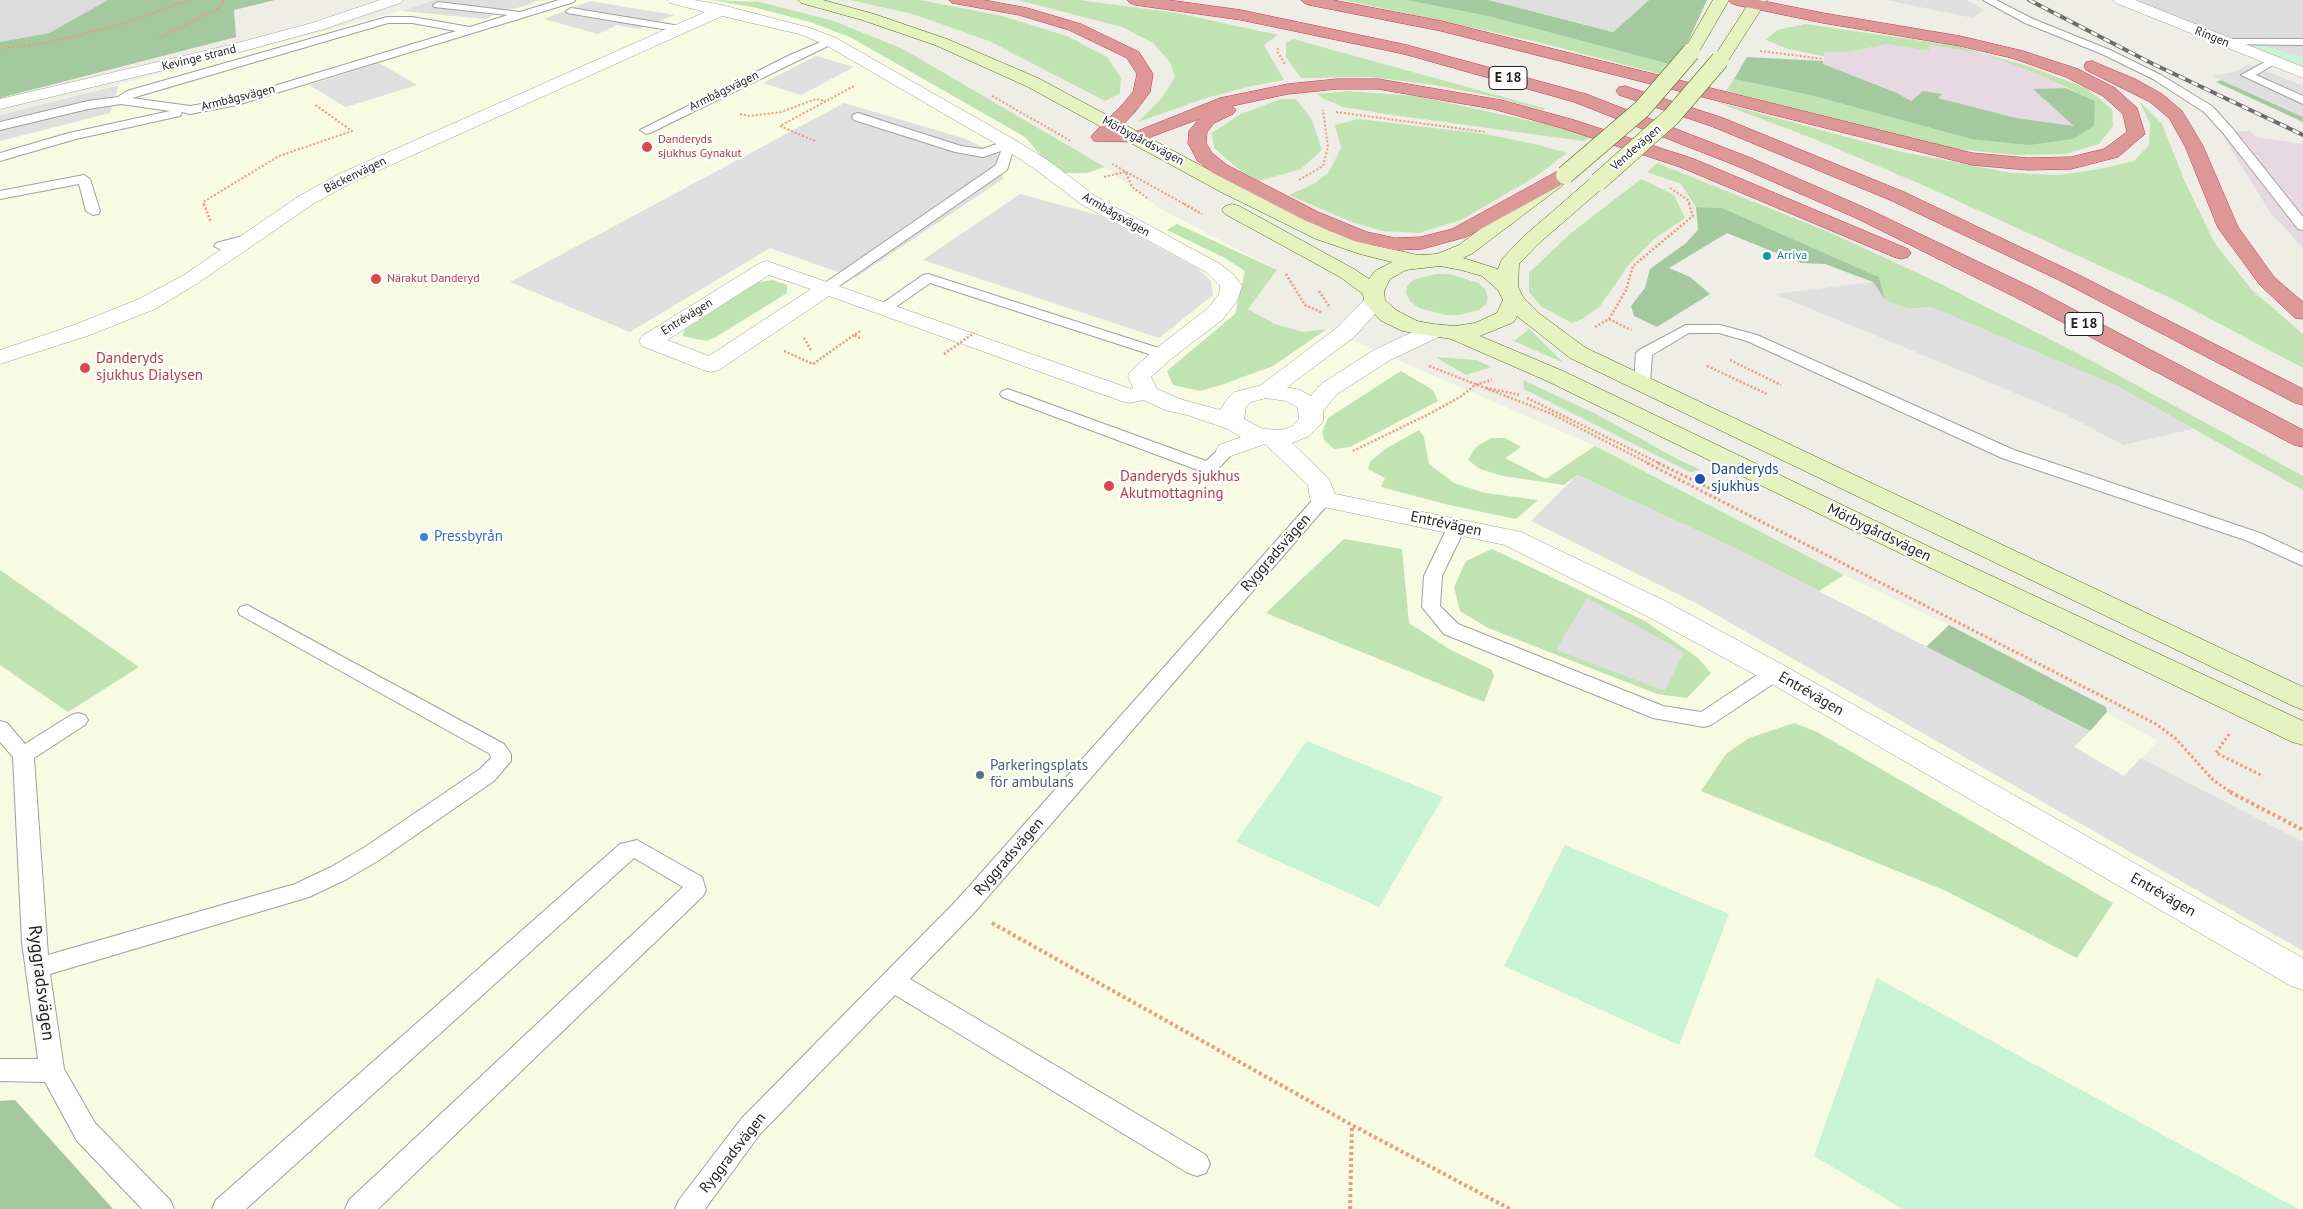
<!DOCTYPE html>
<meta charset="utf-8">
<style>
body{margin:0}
canvas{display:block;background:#eeede6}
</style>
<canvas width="2303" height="1209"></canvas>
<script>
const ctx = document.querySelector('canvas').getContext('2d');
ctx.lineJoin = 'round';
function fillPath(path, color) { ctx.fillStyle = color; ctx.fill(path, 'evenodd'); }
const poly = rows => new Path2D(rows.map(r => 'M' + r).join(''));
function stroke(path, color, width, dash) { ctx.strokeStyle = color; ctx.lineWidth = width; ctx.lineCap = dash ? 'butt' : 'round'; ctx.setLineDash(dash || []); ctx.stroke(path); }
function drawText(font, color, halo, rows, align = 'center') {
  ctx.font = font + ' "PT Sans",sans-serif'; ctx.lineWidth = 4.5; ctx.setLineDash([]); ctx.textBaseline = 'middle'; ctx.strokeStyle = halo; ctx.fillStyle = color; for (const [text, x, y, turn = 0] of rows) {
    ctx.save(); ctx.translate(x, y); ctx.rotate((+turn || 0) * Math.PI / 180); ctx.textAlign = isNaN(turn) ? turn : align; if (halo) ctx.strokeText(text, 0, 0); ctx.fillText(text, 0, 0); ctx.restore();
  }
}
fillPath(poly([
 [0,0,108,0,49,33,0,42],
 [2136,0,2303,0,2303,57,2219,35]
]), '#dddcdc');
fillPath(poly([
 [1887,44,1929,51,1930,45,1984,54,2045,77,2066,88,2034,89,2075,126,2016,118,1937,98,1941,94,1924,91,1911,101,1897,93,1823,64,1825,52,1848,52],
 [2220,131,2250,131,2256,137,2303,144,2303,248,2270,212]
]), '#e7d9e1');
fillPath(poly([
 [434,0,749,0,834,21,903,49,1105,167,1161,209,1277,270,1248,309,1275,324,1303,332,1327,329,1595,446,1844,575,1949,625,2106,707,2107,713,2158,741,2141,758,2303,842,2303,1209,113,1209,15,1100,0,1101,0,115,401,11]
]), '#f6fbe2');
fillPath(poly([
 [711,0,760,2,834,21,903,49,1105,167,1087,173,1056,173,1025,137,850,37,810,22,753,7],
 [850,0,919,0,1002,16,1067,36,1107,57,1121,78,1120,93,1105,101,989,41,913,14],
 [1018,0,1079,0,1177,13,1278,35,1264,45,1284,80,1251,86,1203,99,1138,122,1162,98,1175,77,1170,62,1153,43,1122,27],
 [1344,0,1406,0,1488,16,1669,64,1660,74,1538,42],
 [1805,24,1957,46,2028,66,2086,88,2112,109,2113,126,2099,144,2065,154,2015,155,1940,147,1726,91,1734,79,1810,95,1971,139,2073,139,2095,101,2045,77,1984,54,1930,45,1929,51,1887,44,1848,52,1825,52,1824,56,1788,49,1766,40,1777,30],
 [1293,39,1547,109,1543,110,1495,97,1435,85,1370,77,1301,78,1286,57,1286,43],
 [1348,91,1416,96,1550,125,1592,137,1583,141,1393,115,1343,107,1324,99,1317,94],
 [1281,99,1296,99,1312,120,1322,150,1301,169,1259,181,1241,171,1214,148,1212,133,1241,114],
 [1714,101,1902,152,2011,173,2059,175,2100,169,2134,161,2149,145,2150,123,2139,101,2162,124,2185,182,2214,242,2252,290,2303,334,2303,368,2175,300,1925,186,1812,138],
 [1358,119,1485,134,1535,144,1567,153,1535,177,1461,220,1419,233,1382,231,1352,222,1289,195,1314,184,1329,172,1341,148,1335,125],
 [1657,163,1831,233,1941,284,2092,361,2303,476,2303,490,2117,386,1931,307,1908,309,1885,300,1879,277,1722,208,1696,207,1681,184,1647,172],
 [1641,179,1674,195,1685,218,1654,239,1630,263,1600,306,1584,318,1572,323,1542,307,1529,292,1529,273,1571,233],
 [1177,224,1277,270,1248,309,1275,324,1303,332,1327,329,1273,366,1224,384,1200,391,1173,385,1167,371,1235,314,1245,271,1223,257,1167,230],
 [1436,274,1450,274,1478,283,1485,289,1488,297,1486,304,1479,310,1460,315,1445,315,1419,308,1410,301,1406,293,1407,286,1413,280],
 [773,280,787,285,787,293,716,337,706,341,683,336,684,330,758,282],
 [1529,329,1564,363,1514,341],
 [1435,357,1476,360,1492,367,1466,375],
 [1401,371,1433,390,1438,401,1350,447,1334,449,1325,441,1322,432,1328,418],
 [1523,380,1596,414,1679,460,1701,470,1690,472,1524,389],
 [1419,430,1424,437,1429,464,1454,483,1485,493,1538,500,1516,519,1449,505,1381,487,1385,478,1368,469,1370,462,1385,449],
 [1491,438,1505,438,1521,447,1505,458,1546,479,1595,446,1844,575,1819,591,1741,551,1577,475,1564,485,1503,476,1480,469,1468,460,1476,447],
 [1344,539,1402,549,1409,623,1449,649,1492,670,1494,676,1484,702,1266,613],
 [1492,549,1645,621,1698,658,1711,673,1687,698,1657,694,1488,628,1460,611,1454,587,1466,561],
 [0,570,139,667,68,712,0,665],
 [1794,723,1817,732,2113,903,2077,958,1946,891,1701,791,1726,754,1749,738]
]), '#c0e3b2');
fillPath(poly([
 [108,0,275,0,234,10,236,37,0,98,0,42,49,33],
 [1406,0,1489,0,1613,32,1649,0,1707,0,1686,46,1669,64,1488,16],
 [1747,57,1823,61,1823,64,1897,93,1911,101,1923,91,1942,94,1938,98,2016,118,2074,126,2033,89,2066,88,2095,101,2094,126,2073,139,2029,145,1971,139,1810,95,1734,79],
 [2221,80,2303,117,2303,122,2216,82],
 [1696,207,1722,208,1879,277,1885,300,1873,282,1825,264,1801,263,1727,233,1669,268,1690,277,1710,294,1657,327,1634,316,1631,306,1645,288,1650,269,1686,243,1698,230],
 [1949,625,2106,707,2107,712,2090,731,1926,647],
 [15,1100,113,1209,0,1209,0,1101]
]), '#a4c99f');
fillPath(poly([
 [2219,35,2303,57,2303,68],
 [1307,741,1443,797,1379,907,1236,842],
 [1565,845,1729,914,1679,1045,1504,966],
 [1877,978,2298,1209,1903,1209,1814,1156]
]), '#c8f3d4');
fillPath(poly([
 [434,0,549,0,535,1,529,5,496,13,486,19,402,11],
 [1489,0,1649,0,1613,32],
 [1886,0,1966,0,1984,10,1973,18],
 [590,1,675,15,638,29,617,25,598,34,544,19],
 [816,56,854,67,801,95,763,83],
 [379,63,417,85,346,107,309,85],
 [2249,64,2303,86,2303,117,2212,76,2234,72],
 [119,85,110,113,0,141,0,115],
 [844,103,966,139,998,155,1003,179,855,278,770,248,630,332,510,282],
 [1020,194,1101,216,1198,269,1211,281,1213,295,1159,338,923,260],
 [1873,282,1885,300,1908,309,1931,307,2117,386,2193,429,2123,445,2061,412,1775,294],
 [1577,475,1741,551,2090,731,2074,747,2124,776,2141,758,2303,842,2303,951,1694,602,1531,521],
 [1587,598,1684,652,1665,691,1556,650]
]), '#dfdfdf');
const lane = poly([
 [559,0,575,0,574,2,237,105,190,114,182,112,180,116,76,139,0,161,0,153,69,133,170,111,121,104,88,109,0,130,0,122,88,101,118,97,127,91,387,17,412,17,470,27,508,15,434,7,433,5,438,2,520,12,559,0],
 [388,23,412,23,456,31,231,99,190,106,132,98,388,23],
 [1983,0,1996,0,2033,19,2110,50,2161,75,2212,106,2232,128,2303,217,2303,230,2298,229,2224,134,2204,112,2153,79,2102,54,2025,23,1983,0],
 [571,8,680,26,685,29,680,32,567,13,566,11,571,8],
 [830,38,836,41,834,43,650,133,646,134,640,130,790,55,830,38],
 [2227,39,2303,39,2303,45,2223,44,2221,42,2223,40,2227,39],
 [2272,58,2276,59,2278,61,2276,63,2256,75,2303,96,2303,104,2241,75,2272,58],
 [858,113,961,146,982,149,1009,140,1015,144,1007,170,832,291,827,292,822,291,820,288,822,285,996,165,1001,151,983,157,955,152,854,120,852,117,854,114,858,113],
 [84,175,90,179,100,211,98,214,93,215,86,211,79,184,0,199,0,191,84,175],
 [254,233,261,237,259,240,221,250,214,246,216,243,254,233],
 [928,274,1168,351,1171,354,1168,357,1163,359,1158,357,930,283,890,311,880,311,878,308,880,305,923,275,928,274],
 [1686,325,1720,325,1757,335,2014,450,2260,533,2303,553,2303,566,2248,541,2002,458,1747,341,1719,333,1689,333,1652,355,1650,384,1648,387,1636,387,1634,384,1636,353,1639,350,1686,325],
 [1008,389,1206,461,1222,446,1234,446,1236,450,1215,472,1203,472,1002,397,1000,394,1002,391,1008,389],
 [1323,494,1329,495,1332,499,1329,503,973,914,910,979,1206,1155,1210,1164,1206,1173,1197,1176,1188,1173,895,995,760,1134,705,1209,675,1209,679,1200,742,1118,957,900,1317,495,1323,494],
 [1457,520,1463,522,1466,526,1442,576,1440,606,1458,624,1663,706,1701,712,1768,668,1775,666,1782,668,1785,673,1782,678,1711,725,1704,727,1653,718,1444,634,1422,607,1424,576,1448,526,1451,522,1457,520],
 [247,605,504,744,511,754,511,761,494,781,381,859,347,879,309,897,50,974,64,1069,95,1123,170,1200,174,1209,142,1209,77,1141,45,1082,0,1081,0,1059,38,1059,22,942,13,757,0,742,0,721,7,723,25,744,71,715,78,713,85,715,88,720,85,725,34,758,48,955,295,884,331,867,365,847,480,769,491,758,490,754,240,615,238,611,240,607,247,605],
 [637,840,702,877,706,890,703,896,378,1209,345,1209,349,1200,683,887,634,858,246,1209,212,1209,216,1200,620,844,637,840]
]);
const street = poly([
 [380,0,403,0,400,3,324,29,240,52,0,109,0,99,230,45,312,23,380,0],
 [667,0,694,0,722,5,810,28,836,38,1015,140,1049,161,1095,196,1220,264,1232,273,1242,286,1237,301,1222,320,1171,359,1151,377,1157,389,1180,399,1220,410,1228,398,1235,392,1261,385,1338,327,1367,297,1375,296,1383,297,1386,302,1354,337,1287,387,1300,390,1311,396,1321,384,1374,350,1425,326,1433,324,1441,326,1444,331,1441,336,1390,360,1337,394,1323,411,1323,421,1319,426,1309,436,1292,443,1329,479,1335,494,1521,532,1663,600,1785,666,2303,958,2303,990,2291,986,1765,680,1643,614,1505,545,1314,505,1310,499,1308,485,1265,444,1228,457,1219,455,1216,450,1219,445,1241,437,1228,429,1187,415,1165,410,1144,400,1129,403,1121,401,829,296,719,370,711,372,703,370,642,346,639,341,642,336,760,263,767,261,1131,389,1133,388,1128,376,1131,371,1155,349,1206,310,1219,295,1220,286,1206,272,1081,204,1035,169,1003,148,824,44,799,34,722,16,353,182,313,204,198,283,155,309,90,335,0,364,0,350,74,325,139,299,184,275,299,196,339,174,705,12,670,3,667,0],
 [769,275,811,289,709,356,667,340,769,275],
 [1266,398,1286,401,1294,405,1298,409,1299,419,1293,426,1282,430,1263,429,1244,419,1246,407,1251,402,1266,398],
 [2113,0,2135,0,2303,67,2303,78,2116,3,2113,0]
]);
const secondary = poly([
 [798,0,823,0,874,14,947,39,1038,78,1235,184,1330,231,1372,245,1418,255,1437,254,1459,245,1549,177,1556,175,1563,177,1565,181,1563,185,1473,253,1463,258,1498,269,1502,259,1523,237,1591,178,1598,176,1605,178,1608,182,1605,186,1537,245,1519,264,1518,287,1523,297,1540,314,1586,348,2303,687,2303,710,2293,706,1570,358,1517,316,1514,322,1480,336,1563,371,1934,549,2303,721,2303,745,2292,742,1916,561,1547,381,1451,339,1402,331,1380,320,1364,302,1363,294,1340,277,1225,214,1222,210,1225,206,1232,204,1239,206,1354,269,1369,279,1375,271,1392,262,1360,254,1316,239,1221,192,1026,86,935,45,862,20,801,3,798,0],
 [1440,266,1461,270,1482,276,1498,290,1503,300,1497,313,1475,323,1455,326,1433,324,1417,321,1396,310,1385,300,1384,291,1390,279,1406,270,1440,266],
 [1713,0,1729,0,1697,55,1685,55,1683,52,1713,0],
 [1751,0,1767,0,1726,64,1714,64,1712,60,1751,0]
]);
const highway = poly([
 [949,0,984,0,1027,8,1081,24,1139,52,1153,74,1150,92,1135,112,1116,132,1135,132,1220,98,1288,84,1337,79,1378,79,1501,100,1574,120,1694,159,1908,249,1911,253,1908,257,1901,259,1894,257,1680,167,1562,128,1493,109,1378,89,1337,89,1288,94,1232,106,1236,110,1233,114,1214,123,1207,132,1206,143,1212,153,1227,165,1318,212,1367,232,1395,238,1421,237,1452,229,1558,171,1565,169,1572,171,1574,175,1572,179,1466,237,1422,249,1395,250,1354,241,1304,220,1213,173,1197,160,1188,143,1189,131,1199,119,1137,142,1094,141,1091,137,1094,133,1123,104,1133,92,1137,74,1127,58,1069,30,1019,15,952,3,949,0],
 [1127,0,1168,0,1241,10,1407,45,1586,94,1751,158,1870,210,2031,287,2303,430,2303,447,2294,445,2015,297,1856,218,1737,166,1574,102,1404,54,1241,20,1135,5,1130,3,1127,0],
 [1301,0,1333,0,1441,21,1972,153,2028,158,2071,157,2104,149,2127,132,2123,114,2103,96,2066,77,2012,58,1960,46,1823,23,1736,5,1731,3,1728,0,1758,0,1823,13,1960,36,2023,51,2078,69,2115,88,2137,108,2145,134,2118,157,2071,169,2028,170,1972,165,1441,31,1309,5,1304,3,1301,0],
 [2092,61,2135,79,2162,94,2182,111,2203,146,2238,227,2274,277,2303,302,2303,319,2295,318,2260,285,2218,228,2185,146,2169,118,2150,102,2086,70,2084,66,2086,62,2092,61],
 [1625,86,1723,118,1904,192,2075,273,2303,389,2303,405,2295,403,2061,281,1890,200,1711,126,1619,95,1616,91,1619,87,1625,86]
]);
stroke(lane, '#a0a0a0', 2);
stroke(street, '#a0a0a0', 1);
stroke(secondary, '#4f6a12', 1);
stroke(highway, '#c6394e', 1);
stroke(poly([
 [159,38,219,8,224,2,219,0],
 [0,48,33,45,73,37,125,23,189,0],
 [1278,48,1277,51,1285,64],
 [1760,51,1823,59],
 [992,96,1071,141],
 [1336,112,1486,132],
 [740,114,749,116,781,112,816,99,826,101],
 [815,141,780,126,854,86],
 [1112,164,1186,205],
 [1126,173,1132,187,1147,198],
 [1104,177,1125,172],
 [1299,180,1323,166,1328,147,1323,110],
 [1670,188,1688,200,1690,205],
 [204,205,203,202,279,156,352,131,314,104]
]), '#ea9c7c', 2, [2, 2]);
stroke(poly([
 [204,204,211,222],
 [1184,204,1202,214],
 [1286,274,1305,305,1323,313],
 [1319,291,1329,306],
 [1609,319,1631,330],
 [1595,327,1609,319,1626,290,1633,266,1693,216,1689,204],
 [804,338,811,350],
 [860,338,854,335,862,330],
 [784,351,813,364,854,335],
 [1730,360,1781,385],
 [1429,366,1552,414,1650,464],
 [1707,366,1767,394],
 [1486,388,1521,395],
 [1527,398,1661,464],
 [1353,451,1429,414,1460,397,1475,385,1492,380]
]), '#ea9c7c', 2.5, [2, 2]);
stroke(poly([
 [1647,463,2156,724,2176,739,2213,780,2232,793],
 [1658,463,1709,488,1717,489],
 [2229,734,2216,753,2263,776]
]), '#ea9c7c', 3, [2.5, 2.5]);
stroke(poly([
 [2230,792,2303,830],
 [992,923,1352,1125,1510,1209],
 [1350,1209,1352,1125]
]), '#ea9c7c', 4, [3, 3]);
fillPath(lane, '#fff');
fillPath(street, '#fff');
fillPath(secondary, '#e6f2c0');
fillPath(highway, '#dd9797');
const rail = poly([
 [2029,0,2151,63,2303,135]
]);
stroke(rail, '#6d6d6d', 4);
stroke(rail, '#fff', 2.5, [7]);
const secondaryBridge = poly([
 [1565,175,1642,109,1691,52],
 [1598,182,1671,117,1720,60]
]);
stroke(secondaryBridge, '#4f6a12', 19, []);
stroke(poly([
 [944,354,974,333]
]), '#ea9c7c', 2.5, [2, 2]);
stroke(secondaryBridge, '#e6f2c0', 18);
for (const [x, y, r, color] of [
 [647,147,6,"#e0444e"],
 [1767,256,5,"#0f9aa8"],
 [376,279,6,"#e0444e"],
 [85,368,6,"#e0444e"],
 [1700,479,6,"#1a4fb4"],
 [1109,486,6,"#e0444e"],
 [424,537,5,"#3f7fe0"],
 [980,775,5,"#5c6f8a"]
]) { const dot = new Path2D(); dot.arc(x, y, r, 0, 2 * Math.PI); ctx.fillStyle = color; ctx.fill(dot); stroke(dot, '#fff', 2); }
drawText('12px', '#1f1f1f', '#fff', [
 ["Ringen",2212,37,22],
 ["Kevinge strand",199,58,-14],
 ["Armbågsvägen",724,91,-26],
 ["Armbågsvägen",238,98,-14],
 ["Mörbygårdsvägen",1143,141,28],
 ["Vendevägen",1636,148,-41],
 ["Bäckenvägen",355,175,-26],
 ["Armbågsvägen",1116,215,30],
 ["Entrévägen",687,317,-32]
]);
drawText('12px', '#be3a42', '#fff', [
 ["Danderyds",658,140],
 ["sjukhus Gynakut",658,154],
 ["Närakut Danderyd",387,279]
], 'left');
drawText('12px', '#0d838f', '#fff', [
 ["Arriva",1777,256]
], 'left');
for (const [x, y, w] of [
 [1508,78,38],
 [2084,324,38]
]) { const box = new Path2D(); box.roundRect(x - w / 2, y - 11.5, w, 23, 4); ctx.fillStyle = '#fff'; ctx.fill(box); stroke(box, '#1f1f1f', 1); }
drawText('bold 14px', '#1f1f1f', null, [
 ["E 18",1508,78],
 ["E 18",2084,324]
]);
drawText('15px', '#be3a42', '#fff', [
 ["Danderyds",96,359],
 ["sjukhus Dialysen",96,376],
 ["Danderyds sjukhus",1120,477],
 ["Akutmottagning",1120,494]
], 'left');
drawText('15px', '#164399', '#fff', [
 ["Danderyds",1711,470],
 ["sjukhus",1711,487]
], 'left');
drawText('15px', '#1f1f1f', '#fff', [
 ["Entrévägen",1446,524,12],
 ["Mörbygårdsvägen",1879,533,26],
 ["Ryggradsvägen",1276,553,-49],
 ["Entrévägen",1811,694,30],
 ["Ryggradsvägen",1009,857,-49],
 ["Entrévägen",2163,895,30],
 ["Ryggradsvägen",733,1153,-52]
]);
drawText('15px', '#366cbe', '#fff', [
 ["Pressbyrån",434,537]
], 'left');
drawText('15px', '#4e5e75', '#fff', [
 ["Parkeringsplats",990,766],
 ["för ambulans",990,783]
], 'left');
drawText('18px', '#1f1f1f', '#fff', [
 ["Ryggradsvägen",41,983,83]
]);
</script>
